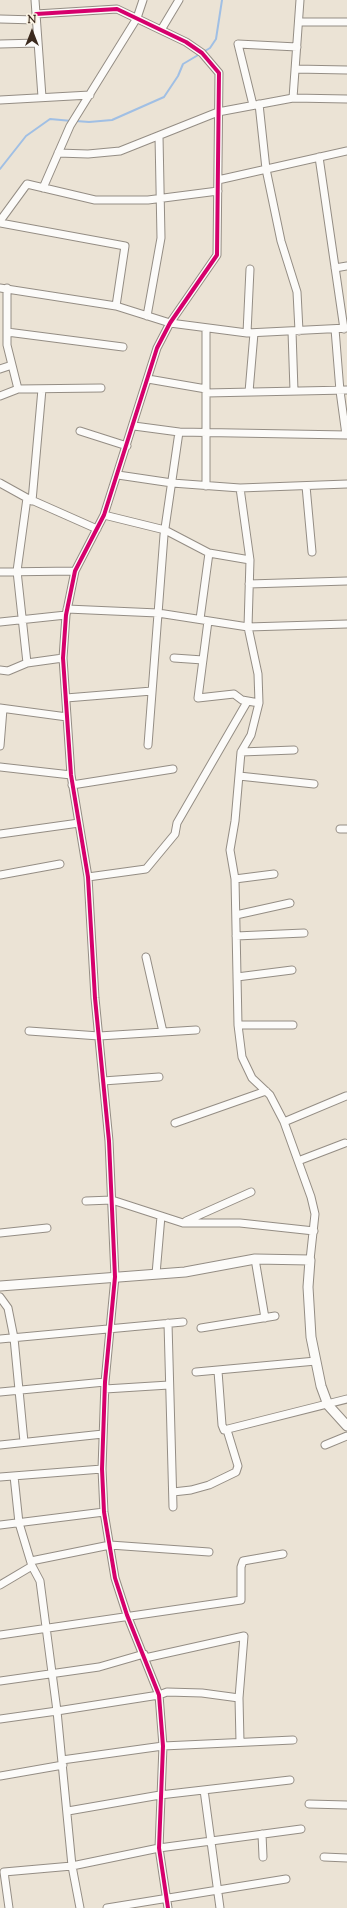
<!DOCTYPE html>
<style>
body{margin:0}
#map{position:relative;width:347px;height:1908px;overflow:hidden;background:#ebe3d5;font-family:"Sorts Mill Goudy",serif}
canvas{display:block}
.north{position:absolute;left:12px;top:12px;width:40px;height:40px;-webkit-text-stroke:3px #fcf5e5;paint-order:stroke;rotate:0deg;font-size:11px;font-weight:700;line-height:16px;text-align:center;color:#3b2a1e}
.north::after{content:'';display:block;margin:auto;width:14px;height:18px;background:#3b2a1e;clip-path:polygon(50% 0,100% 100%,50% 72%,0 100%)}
</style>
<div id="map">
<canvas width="347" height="1908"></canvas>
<div class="north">N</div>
</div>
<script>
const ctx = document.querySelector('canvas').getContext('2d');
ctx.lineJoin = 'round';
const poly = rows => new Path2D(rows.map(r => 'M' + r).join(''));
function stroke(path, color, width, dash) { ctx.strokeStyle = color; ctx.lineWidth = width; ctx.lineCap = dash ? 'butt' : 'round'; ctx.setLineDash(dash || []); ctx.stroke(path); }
stroke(poly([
 [76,121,89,122,112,120,164,97,178,76,183,64,210,48,216,39,222,0],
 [0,169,26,136,50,119,72,121]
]), '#a0bfe4', 2);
const minor = poly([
 [35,0,42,97],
 [36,14,117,9,186,42,202,53,219,73,217,255,170,323,157,348,104,515,75,571,66,615,63,658,71,775,88,877,95,998,109,1141,115,1277,105,1382,102,1469,104,1512,115,1578,127,1615,159,1695,163,1746,159,1848,168,1908],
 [0,19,36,20],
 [299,22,347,22],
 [161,30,179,0],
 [0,44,38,43],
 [295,69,347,70],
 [293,98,300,0],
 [0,100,90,95],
 [259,104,266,169,281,241,297,292,299,331],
 [253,105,238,44,297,47],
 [58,153,88,154,120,151,218,112,293,98,347,99],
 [319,157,344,329],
 [218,180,347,151],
 [43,188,70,126,137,18,143,0],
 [0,221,27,184,95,200,148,200,218,191],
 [0,223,125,246,116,306],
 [335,268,347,266],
 [0,288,116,306,170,323,247,333,347,328],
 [7,288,7,345,18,389],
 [147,316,161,238,159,136],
 [335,329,340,391,346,435],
 [292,331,294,391],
 [7,332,123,347],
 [247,333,250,269],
 [0,369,12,365],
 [148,379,206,389],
 [249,392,254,333],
 [206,393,347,390],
 [0,396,18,389,101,388],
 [134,426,179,432,347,435],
 [80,431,127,446],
 [118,475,172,483,240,488,347,484],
 [0,483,27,498,97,529],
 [206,486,206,328],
 [306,486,312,552],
 [240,488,250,560,248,627,258,674,259,703,251,735,241,752,235,821,230,850,235,879,238,1025,242,1057,252,1078,270,1095,284,1122,311,1197,315,1214,310,1260],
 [32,501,42,389],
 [104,515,165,530,209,553,250,560],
 [0,572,75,571],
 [249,584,347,581],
 [67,609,158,613,248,627,347,624],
 [200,619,209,553],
 [208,621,198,698,234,694,242,700,259,703],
 [0,622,66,615],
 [174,658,203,660],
 [27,663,17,571,27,498],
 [0,670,8,671,27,663,63,658],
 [66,698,152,691],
 [0,708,67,717],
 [148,745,164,535,179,432],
 [0,746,3,709],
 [241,752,294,750],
 [0,767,71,775],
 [239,776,314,784],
 [72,785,173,769],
 [340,829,347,829],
 [0,834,79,823],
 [0,875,60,864],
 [88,877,146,869,175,834,177,823,247,702],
 [235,879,274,874],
 [236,915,290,903],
 [236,936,304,933],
 [146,957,163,1032],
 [237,977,292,970],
 [238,1025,293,1025],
 [29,1031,99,1036,196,1030],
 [103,1081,159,1077],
 [284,1122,346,1096],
 [175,1123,266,1091],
 [298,1161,345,1143],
 [86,1201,112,1200,183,1223,240,1223,314,1231],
 [186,1221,251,1192],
 [0,1233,47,1228],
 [255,1259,265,1318],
 [156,1274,161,1216],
 [0,1297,8,1308,14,1338,24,1442],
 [168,1323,173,1507],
 [201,1328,275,1316],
 [0,1339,183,1322],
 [218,1371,222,1425,224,1430,347,1399],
 [196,1372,316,1361],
 [105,1389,169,1385],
 [0,1392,105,1382],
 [0,1445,103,1434],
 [325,1445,347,1436],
 [14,1476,19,1523,32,1566,40,1581,57,1711,72,1866,80,1908],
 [0,1477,102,1469],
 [173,1492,191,1490,209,1485,236,1472,238,1466,227,1430],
 [0,1525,104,1512],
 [31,1561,110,1545,209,1552],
 [0,1585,32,1566],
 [0,1635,241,1600,241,1567,243,1561,283,1554],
 [145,1658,244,1636,239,1698,240,1742],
 [0,1681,99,1667,144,1654],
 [0,1719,57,1711,159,1695,167,1692,202,1693,239,1698],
 [62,1760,163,1746,293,1740],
 [0,1776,63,1765],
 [204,1790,220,1908],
 [309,1804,347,1805],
 [68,1811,160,1795,290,1780],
 [262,1834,263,1857],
 [324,1857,347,1858],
 [9,1908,4,1872,72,1866,159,1848,301,1829],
 [107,1908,286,1879]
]);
const tertiary = poly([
 [0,1286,185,1272,255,1259,310,1260,308,1287,311,1337,321,1386,328,1405,347,1426]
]);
stroke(minor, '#948d84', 9);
stroke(tertiary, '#948d84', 11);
stroke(minor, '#fcfbf9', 7);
stroke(tertiary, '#fcfbf9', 9);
stroke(poly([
 [36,14,117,9,186,42,202,53,219,73,217,255,170,323,157,348,104,515,75,571,66,615,63,658,71,775,88,877,95,998,109,1141,115,1277,105,1382,102,1469,104,1512,115,1578,127,1615,159,1695,163,1746,159,1848,168,1908]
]), '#d6006c', 4);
</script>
